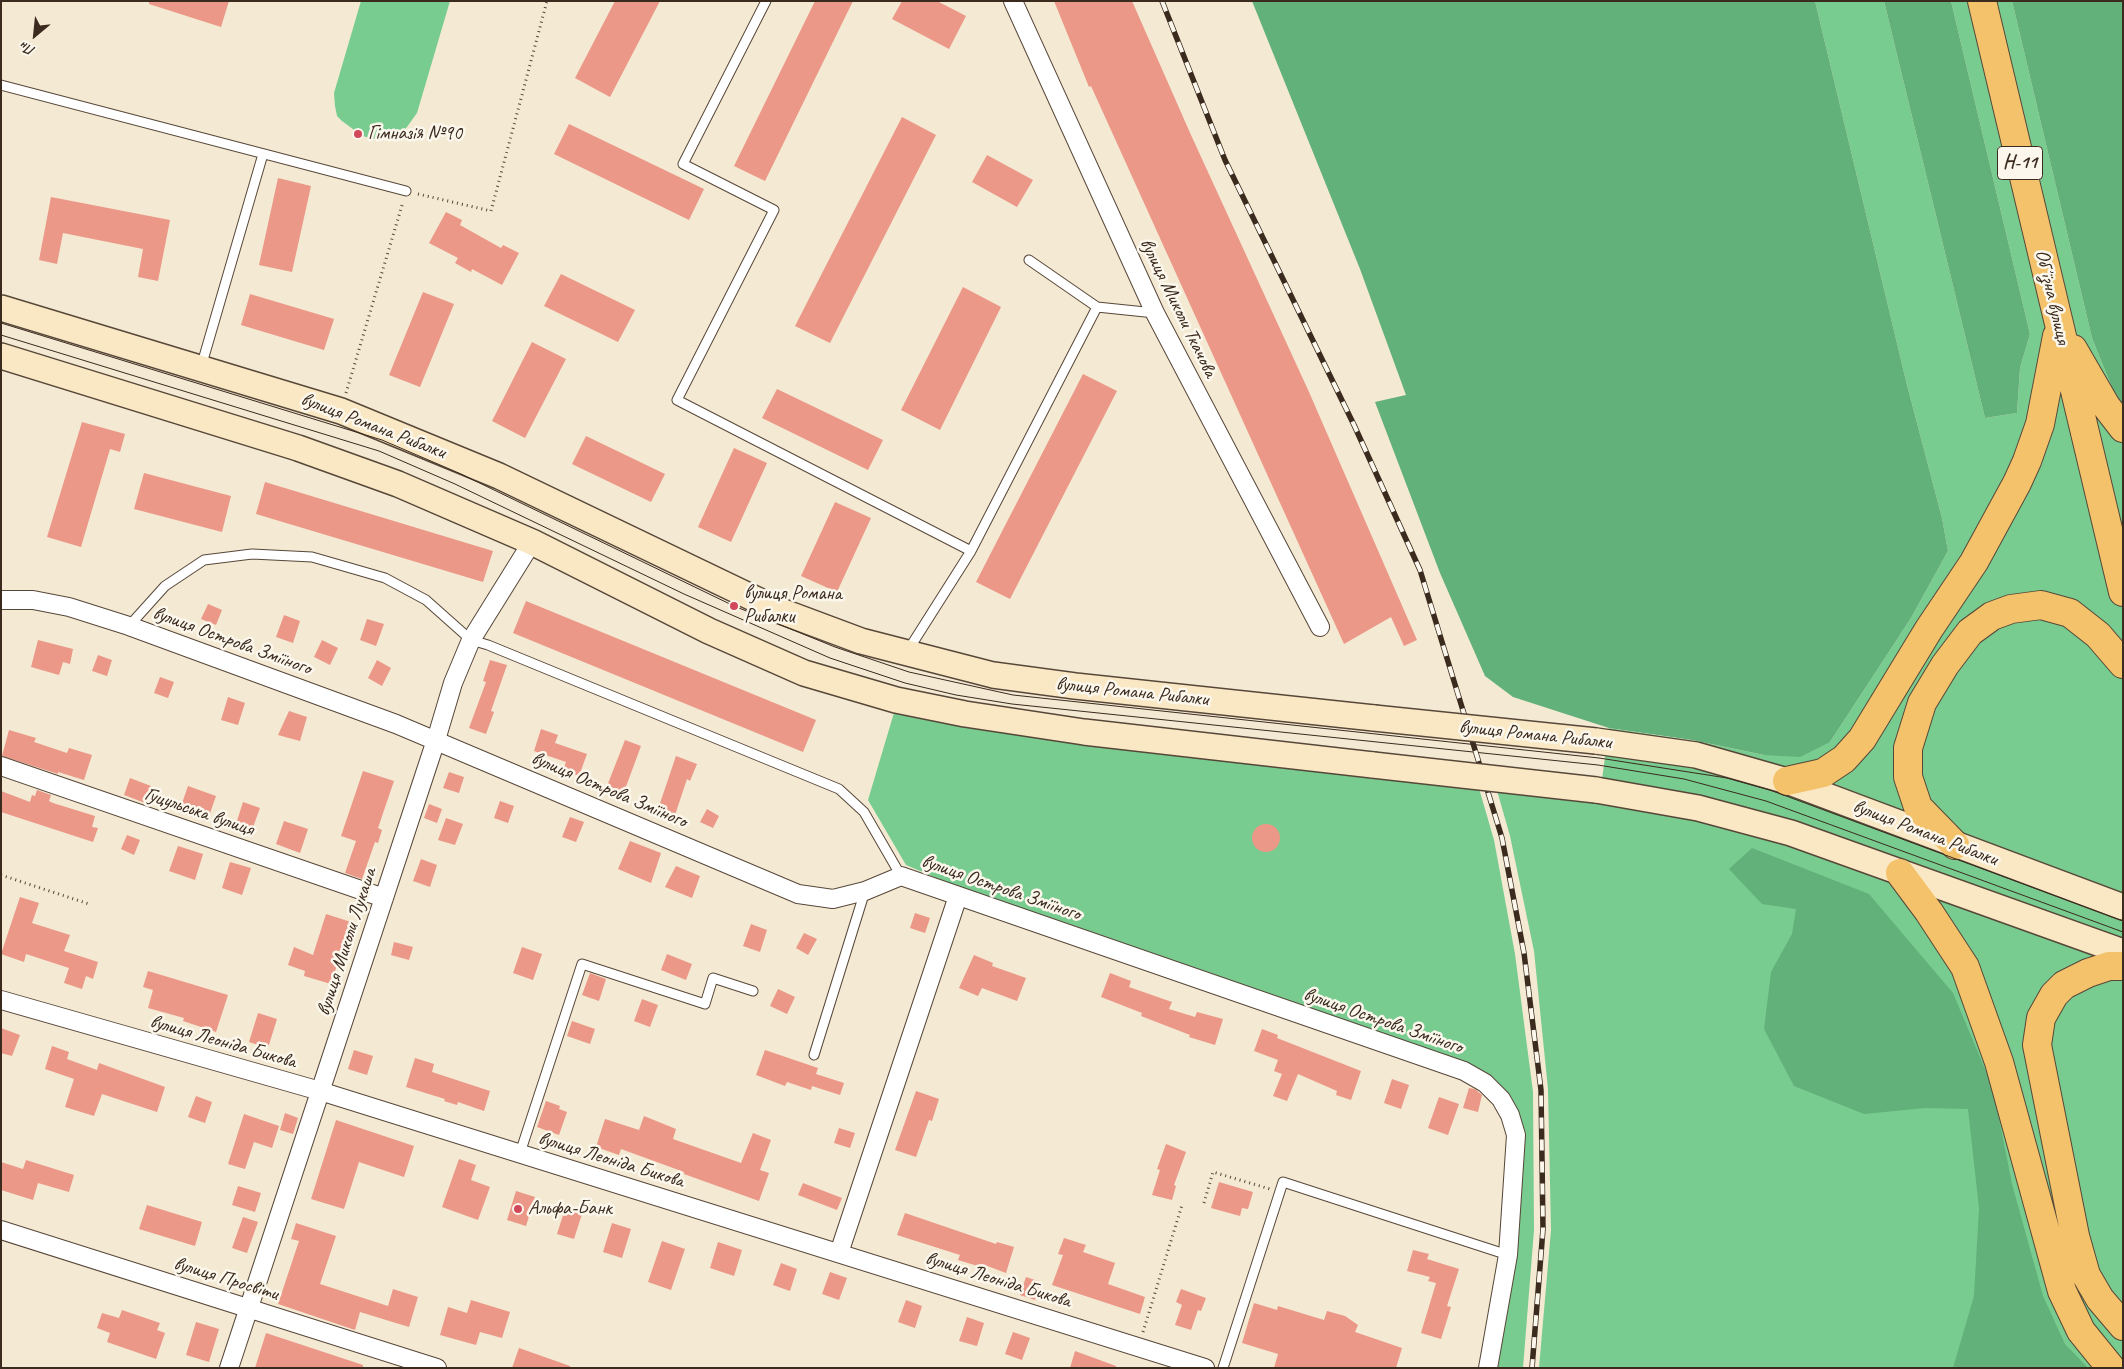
<!DOCTYPE html>
<meta charset="utf-8">
<style>
body{margin:0}
#map{position:relative;width:2124px;height:1369px;overflow:hidden;background:#f4e9d2;font-family:Caveat,sans-serif}
canvas{display:block}
.frame{position:absolute;inset:0;border:2px solid #3b2a1e;pointer-events:none}
.north{position:absolute;left:10px;top:10px;width:50px;height:50px;-webkit-text-stroke:4px #fbf7ec;paint-order:stroke;rotate:208deg;font-size:14px;font-weight:700;line-height:20px;text-align:center;color:#3b2a1e}
.north::after{content:'';display:block;margin:auto;width:18px;height:22px;background:#3b2a1e;clip-path:polygon(50% 0,100% 100%,50% 72%,0 100%)}
</style>
<div id="map">
<canvas width="2124" height="1369"></canvas>
<div class="frame"></div>
<div class="north">Пн</div>
</div>
<script>
const ctx = document.querySelector('canvas').getContext('2d');
ctx.lineJoin = 'round';
function fillPath(path, color) { ctx.fillStyle = color; ctx.fill(path, 'evenodd'); }
const poly = rows => new Path2D(rows.map(r => 'M' + r).join(''));
function stroke(path, color, width, dash) { ctx.strokeStyle = color; ctx.lineWidth = width; ctx.lineCap = dash ? 'butt' : 'round'; ctx.setLineDash(dash || []); ctx.stroke(path); }
function drawText(font, color, halo, rows, align = 'center') {
  ctx.font = font + ' Caveat,sans-serif'; ctx.lineWidth = 5; ctx.setLineDash([]); ctx.textBaseline = 'middle'; ctx.strokeStyle = halo; ctx.fillStyle = color; for (const [text, x, y, turn = 0] of rows) {
    ctx.save(); ctx.translate(x, y); ctx.rotate((+turn || 0) * Math.PI / 180); ctx.textAlign = isNaN(turn) ? turn : align; if (halo) ctx.strokeText(text, 0, 0); ctx.fillText(text, 0, 0); ctx.restore();
  }
}
fillPath(poly([
 [361,1,450,1,417,113,404,131,386,138,371,139,361,135,342,121,337,116,335,106,334,93],
 [1815,1,1884,1,1985,418,2017,413,2020,368,2030,334,1951,1,2012,1,2092,338,2119,405,2123,408,2123,1368,1539,1368,1551,1230,1548,1089,1534,951,1510,836,1496,787,1600,794,1609,728,1701,742,1764,755,1830,742,1911,618,1948,551,1942,518,1907,385],
 [896,706,1478,785,1494,840,1515,954,1533,1092,1534,1230,1523,1368,1492,1368,1518,1131,1488,1080,960,888,906,865,868,800]
]), '#78cc8f');
fillPath(poly([
 [1252,1,1815,1,1907,385,1942,518,1948,551,1911,618,1830,742,1800,757,1764,755,1692,740,1609,728,1513,697,1485,676,1440,573,1375,402,1406,395,1360,269],
 [1884,1,1951,1,2030,334,2020,368,2017,413,1985,418],
 [2012,1,2123,1,2123,408,2119,405,2092,338],
 [1752,848,1869,894,1953,993,1993,1088,2012,1184,2043,1296,2065,1344,2088,1368,1953,1368,1974,1296,1979,1208,1968,1109,1925,1108,1864,1114,1794,1086,1764,1029,1771,972,1792,934,1796,909,1762,904,1729,869]
]), '#62b07a');
fillPath(poly([
 [149,1,229,1,221,27,149,4],
 [615,1,660,1,610,97,575,78],
 [815,1,853,1,765,181,734,166],
 [902,1,937,1,966,16,949,49,892,19],
 [1054,1,1132,1,1191,135,1309,392,1417,640,1404,646,1391,617,1344,644,1091,86,1089,87],
 [902,117,936,135,830,343,795,326],
 [569,124,704,189,689,220,554,154],
 [987,155,1033,180,1017,207,972,182],
 [278,178,311,186,292,272,259,265],
 [51,197,170,220,158,281,138,277,143,249,63,233,57,264,39,260],
 [446,212,462,220,460,225,501,248,503,245,519,253,502,285,472,269,471,272,455,263,458,258,429,243],
 [561,274,635,310,618,342,544,306],
 [963,287,1001,307,940,430,901,410],
 [423,292,454,304,420,387,389,375],
 [250,294,334,319,324,350,241,325],
 [532,342,566,359,525,438,492,421],
 [1083,374,1117,391,1010,599,976,582],
 [777,389,883,440,868,470,762,418],
 [82,422,125,434,120,452,110,449,81,547,47,537],
 [586,436,665,474,651,502,572,464],
 [734,448,767,463,731,542,698,527],
 [144,473,231,496,222,532,134,509],
 [265,482,493,551,483,582,256,514],
 [835,502,871,518,837,592,801,576],
 [526,601,816,720,803,752,513,633],
 [208,604,222,610,216,625,201,619],
 [284,615,300,621,293,643,276,637],
 [367,619,384,624,376,646,360,640],
 [38,640,73,649,70,664,63,662,59,675,31,667],
 [322,640,338,648,330,665,314,657],
 [98,655,112,660,107,676,92,671],
 [377,660,391,668,382,686,368,678],
 [490,660,507,665,491,711,494,712,486,734,469,728,486,682,483,681],
 [160,677,174,682,168,698,154,693],
 [228,697,245,703,238,725,221,720],
 [289,711,307,717,300,741,278,735],
 [541,729,558,735,555,743,587,754,579,776,563,770,566,762,534,751],
 [9,730,36,738,34,742,67,753,69,748,92,755,84,780,58,772,58,774,2,756],
 [625,740,641,746,624,792,607,786],
 [676,756,697,764,690,781,687,779,674,818,657,812],
 [363,771,394,781,378,828,382,830,378,843,375,842,362,879,345,873,356,841,341,836],
 [449,772,464,777,459,793,443,788],
 [130,778,151,786,145,803,124,795],
 [188,786,216,796,207,822,179,812],
 [37,790,51,795,49,801,53,803,95,816,92,827,98,828,93,842,1,812,1,791,30,802,32,795,35,796],
 [500,801,514,806,508,823,494,818],
 [243,802,260,808,252,830,236,824],
 [429,804,442,809,437,823,424,818],
 [707,809,719,816,713,828,700,822],
 [570,817,584,822,576,842,562,837],
 [446,818,463,824,455,845,438,840],
 [284,821,308,829,300,853,276,844],
 '1252 838a14 14 0 1 1 28 0a14 14 0 1 1-28 0Z',
 [127,835,140,840,134,855,121,849],
 [630,841,661,853,651,883,618,869],
 [178,846,203,854,195,880,169,871],
 [421,859,437,865,430,887,413,881],
 [230,862,251,868,242,895,222,888],
 [676,866,700,876,692,898,665,887],
 [20,897,39,903,32,923,70,935,64,951,98,962,93,979,86,976,82,989,64,983,69,968,26,954,24,962,1,954],
 [915,913,930,918,925,933,910,928],
 [326,914,351,922,331,984,304,976,305,971,288,965,294,947,313,955],
 [751,924,767,930,760,952,743,946],
 [804,933,817,939,808,955,796,948],
 [394,942,413,947,409,960,391,955],
 [522,947,542,954,533,980,513,973],
 [667,954,692,964,686,980,661,970],
 [974,955,993,963,992,966,1026,978,1017,1001,982,988,978,996,959,988],
 [148,971,228,995,216,1032,183,1021,184,1018,148,1008,153,990,143,987],
 [590,973,606,979,599,1001,582,995],
 [1110,973,1131,981,1129,987,1172,1002,1169,1009,1195,1017,1197,1012,1223,1019,1215,1045,1189,1037,1190,1035,1141,1016,1142,1013,1101,997],
 [778,989,795,997,787,1014,770,1006],
 [642,999,658,1005,650,1027,634,1021],
 [258,1013,277,1019,268,1048,249,1042],
 [572,1021,595,1029,590,1044,567,1036],
 [1,1028,20,1035,12,1056,1,1053],
 [1262,1029,1278,1035,1277,1038,1361,1071,1351,1100,1336,1095,1337,1091,1298,1074,1287,1101,1273,1096,1282,1074,1274,1071,1278,1060,1254,1051],
 [52,1046,69,1052,67,1059,97,1070,99,1063,165,1087,157,1112,102,1094,94,1116,65,1107,74,1079,45,1069],
 [354,1050,373,1056,367,1075,348,1069],
 [765,1050,818,1068,816,1074,844,1083,840,1095,812,1086,811,1090,787,1082,785,1086,756,1075],
 [415,1058,434,1064,432,1072,490,1091,484,1111,458,1102,457,1105,444,1101,445,1099,406,1087],
 [1392,1079,1409,1085,1401,1109,1384,1103],
 [1469,1088,1475,1089,1482,1095,1478,1112,1463,1108],
 [916,1091,939,1099,932,1121,929,1120,916,1157,895,1150],
 [196,1096,212,1102,205,1123,188,1117],
 [1439,1097,1459,1104,1448,1135,1428,1128],
 [546,1101,560,1106,559,1109,567,1112,559,1135,537,1127],
 [285,1113,298,1118,293,1134,280,1130],
 [244,1114,279,1126,272,1148,254,1142,245,1169,228,1164],
 [644,1116,676,1129,673,1139,741,1163,753,1133,771,1140,760,1170,769,1173,759,1201,684,1174,684,1172,621,1149,619,1155,596,1147,605,1119,639,1130],
 [336,1120,414,1146,404,1177,359,1162,344,1209,311,1199],
 [839,1128,855,1133,850,1148,834,1143],
 [1166,1144,1186,1152,1174,1185,1176,1186,1172,1200,1152,1195,1160,1170,1157,1169],
 [459,1159,476,1165,471,1180,490,1187,478,1220,442,1207],
 [26,1160,74,1175,69,1192,38,1183,33,1200,1,1190,1,1162,23,1169],
 [1219,1182,1253,1192,1248,1209,1242,1208,1240,1216,1211,1208],
 [803,1183,842,1198,837,1210,798,1195],
 [238,1186,261,1193,255,1212,232,1205],
 [516,1191,535,1197,526,1226,507,1220],
 [147,1205,202,1222,195,1246,139,1229],
 [565,1209,582,1214,574,1239,557,1234],
 [905,1213,996,1244,997,1242,1014,1247,1006,1273,982,1264,981,1267,958,1260,960,1255,897,1235],
 [243,1217,258,1222,247,1253,232,1248],
 [296,1223,336,1236,320,1284,388,1306,393,1289,418,1297,409,1327,360,1312,355,1330,278,1304,299,1241,291,1239],
 [612,1223,631,1229,622,1258,603,1252],
 [1064,1238,1086,1245,1083,1252,1115,1263,1108,1284,1145,1297,1140,1314,1052,1285,1063,1255,1058,1254],
 [662,1241,685,1249,671,1290,648,1282],
 [718,1242,742,1250,734,1276,710,1268],
 [1413,1250,1429,1254,1427,1259,1459,1269,1447,1306,1451,1307,1441,1339,1421,1333,1436,1283,1428,1281,1430,1277,1407,1271],
 [781,1263,797,1269,790,1291,773,1285],
 [830,1272,847,1278,839,1300,822,1294],
 [1026,1277,1041,1282,1035,1300,1020,1295],
 [1181,1289,1206,1298,1201,1311,1198,1310,1191,1330,1175,1325,1182,1305,1176,1302],
 [471,1300,510,1312,502,1338,480,1332,476,1345,440,1335,448,1307,467,1313],
 [906,1300,922,1306,915,1328,898,1322],
 [1254,1303,1277,1310,1278,1306,1324,1320,1327,1311,1345,1316,1358,1325,1355,1332,1402,1348,1396,1368,1274,1368,1278,1354,1242,1343],
 [122,1310,160,1323,157,1330,165,1333,156,1359,107,1342,110,1333,97,1328,102,1313,119,1318],
 [967,1317,984,1323,977,1346,959,1341],
 [196,1322,219,1329,209,1362,186,1355],
 [1013,1332,1030,1338,1022,1360,1005,1354],
 [266,1333,363,1365,363,1368,255,1368],
 [519,1348,570,1366,570,1368,512,1368],
 [1075,1351,1116,1366,1116,1368,1070,1368]
]), '#eb9888');
const lane = poly([
 [766,1,683,164,774,210,677,400,971,551,1097,307,1029,260],
 [1,85,406,191],
 [1097,307,1155,313],
 [201,367,263,154],
 [129,626,165,586,204,560,252,554,312,557,385,578,426,600,471,640,488,645,839,789,864,812,901,876],
 [907,652,971,551],
 [814,1055,865,891],
 [520,1153,582,964,705,1004,713,978,753,991],
 [1223,1368,1283,1182,1508,1255]
]);
const street = poly([
 [1013,1,1155,313,1320,627],
 [1,600,33,600,69,607,129,626,396,724,798,894,833,899,865,891,901,876,1464,1071,1485,1083,1501,1099,1510,1115,1516,1135,1508,1255,1488,1368],
 [1,766,384,898],
 [1,1000,320,1091,1205,1368],
 [1,1230,437,1368],
 [839,1253,958,896],
 [229,1368,436,740,453,683,471,640,532,542]
]);
const secondary = poly([
 [1,308,341,411,499,476,778,610,861,641,993,675,1075,686,1374,718],
 [1,356,298,448,398,484,532,542,709,631,804,673,896,700,965,714,1084,732,1373,765],
 [1596,741,1696,755,1787,781,2123,907],
 [1596,790,1698,808,1791,833,2123,952]
]);
const primary = poly([
 [1982,1,2123,592],
 [2073,349,2106,406,2123,428],
 [1787,781,1823,773,1844,759,1862,739,1929,629,1974,562,2017,483,2027,461,2040,424,2057,336],
 [1955,845,1918,807,1908,777,1908,748,1922,703,1945,665,1970,632,1992,616,2011,609,2041,605,2070,613,2098,635,2123,664],
 [1900,873,1929,912,1965,967,1999,1062,2062,1291,2081,1331,2111,1368],
 [2123,966,2109,966,2088,973,2064,985,2054,995,2041,1018,2037,1045,2075,1236,2086,1275,2100,1299,2123,1326]
]);
stroke(lane, '#574739', 11);
stroke(street, '#574739', 20);
stroke(secondary, '#574739', 28);
stroke(primary, '#574739', 30);
stroke(poly([
 [418,194,491,211,547,1],
 [346,393,403,202],
 [1,875,89,904],
 [1204,1203,1213,1172,1270,1189],
 [1143,1332,1182,1205]
]), '#574739', 3, [1, 4]);
stroke(lane, '#fff', 9);
stroke(street, '#fff', 18);
stroke(secondary, '#fae7c3', 25);
stroke(primary, '#f3c26a', 28);
stroke(poly([
 [1,323,382,440,461,474,734,606,835,647,909,672,1013,695,1599,758,1727,778,1770,790,2123,921],
 [1,335,379,451,455,484,684,594,830,658,905,683,956,695,1012,704,1598,765,1684,779,1766,801,2123,932]
]), '#3b2a1e', 1);
const rail = poly([
 [1162,1,1225,160,1354,425,1420,570,1502,838,1524,953,1541,1090,1543,1229,1532,1368]
]);
stroke(rail, '#3b2a1e', 5.5);
stroke(rail, '#fbf7ec', 4, [11]);
const secondaryBridge = poly([
 [1374,718,1596,741],
 [1373,765,1596,790]
]);
stroke(secondaryBridge, '#574739', 28, []);
stroke(secondaryBridge, '#fae7c3', 25);
for (const [x, y, r, color] of [
 [358,134,5,"#d1495b"],
 [734,606,5,"#d1495b"],
 [518,1209,5,"#d1495b"]
]) { const dot = new Path2D(); dot.arc(x, y, r, 0, 2 * Math.PI); ctx.fillStyle = color; ctx.fill(dot); stroke(dot, '#fbf7ec', 2); }
for (const [x, y, w] of [
 [2020,163,45]
]) { const box = new Path2D(); box.roundRect(x - w / 2, y - 16.5, w, 33, 4); ctx.fillStyle = '#fbf7ec'; ctx.fill(box); stroke(box, '#3b2a1e', 1); }
drawText('bold 19px', '#3b2a1e', null, [
 ["Н-11",2020,163]
]);
drawText('20px', '#3b2a1e', '#fbf7ec', [
 ["Гімназія №90",368,134],
 ["вулиця Романа",744,594],
 ["Рибалки",744,617],
 ["Альфа-Банк",528,1209]
], 'left');
drawText('20px', '#3b2a1e', '#fbf7ec', [
 ["Обʼїзна вулиця",2052,297,77],
 ["вулиця Миколи Ткачова",1178,308,64],
 ["вулиця Романа Рибалки",373,426,21],
 ["вулиця Острова Зміїного",232,641,20],
 ["вулиця Романа Рибалки",1132,692,6],
 ["вулиця Романа Рибалки",1535,735,6],
 ["вулиця Острова Зміїного",609,790,23],
 ["Гуцульська вулиця",199,812,19],
 ["вулиця Романа Рибалки",1925,833,21],
 ["вулиця Острова Зміїного",1001,888,19],
 ["вулиця Миколи Лукаша",347,942,-72],
 ["вулиця Острова Зміїного",1383,1021,19],
 ["вулиця Леоніда Бикова",223,1042,16],
 ["вулиця Леоніда Бикова",611,1160,17],
 ["вулиця Просвіти",226,1279,17],
 ["вулиця Леоніда Бикова",998,1280,17]
]);
</script>
